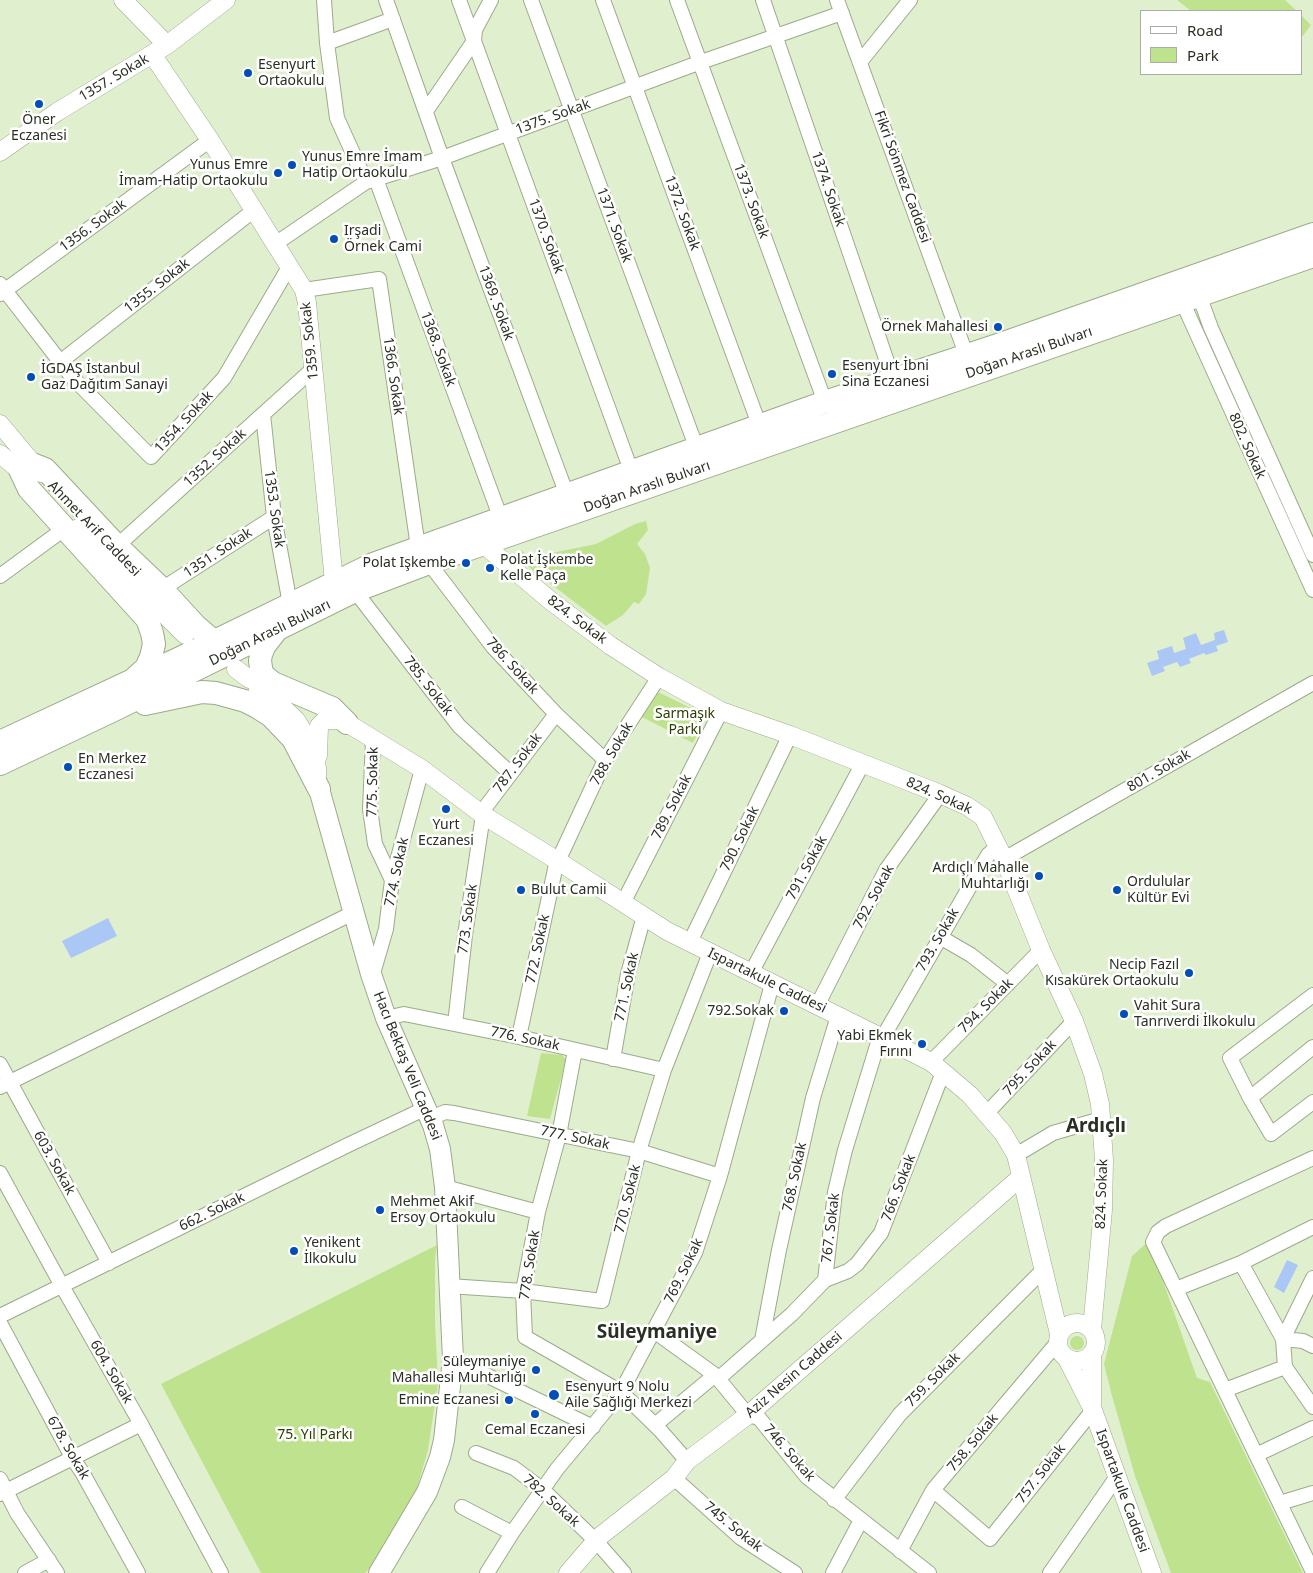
<!DOCTYPE html>
<meta charset="utf-8">
<style>
body{margin:0}
#map{position:relative;width:1313px;height:1573px;overflow:hidden;background:#e0f0ce;font-family:"Noto Sans",sans-serif}
canvas{display:block}
.legend{position:absolute;left:1140px;top:10px;width:162px;height:65px;box-sizing:border-box;background:#fff;border:1px solid #a9aca7;margin:0;padding:6px 9px;list-style:none;font-size:15px;color:#292f22}
.legend li{display:flex;align-items:center;gap:10px;height:25px}
.legend b{width:25px;border:1px solid #a9aca7}
</style>
<div id="map">
<canvas width="1313" height="1573"></canvas>
<ul class="legend">
<li><b style="height:6px;background:#fff"></b>Road</li>
<li><b style="height:14px;background:#bfe28f"></b>Park</li>
</ul>
</div>
<script>
const ctx = document.querySelector('canvas').getContext('2d');
ctx.lineJoin = 'round';
function fillPath(path, color) { ctx.fillStyle = color; ctx.fill(path, 'evenodd'); }
const poly = rows => new Path2D(rows.map(r => 'M' + r).join(''));
function stroke(path, color, width, dash) { ctx.strokeStyle = color; ctx.lineWidth = width; ctx.lineCap = dash ? 'butt' : 'round'; ctx.setLineDash(dash || []); ctx.stroke(path); }
function drawText(font, color, halo, rows, align = 'center') {
  ctx.font = font + ' "Noto Sans",sans-serif'; ctx.lineWidth = 5; ctx.setLineDash([]); ctx.textBaseline = 'middle'; ctx.strokeStyle = halo; ctx.fillStyle = color; for (const [text, x, y, turn = 0] of rows) {
    ctx.save(); ctx.translate(x, y); ctx.rotate((+turn || 0) * Math.PI / 180); ctx.textAlign = isNaN(turn) ? turn : align; if (halo) ctx.strokeText(text, 0, 0); ctx.fillText(text, 0, 0); ctx.restore();
  }
}
fillPath(poly([
 [1177,0,1285,0,1297,11,1191,11],
 [1302,16,1311,25,1302,37],
 [646,521,648,530,637,544,645,554,650,568,646,594,639,604,634,602,623,615,606,626,513,555,521,550,527,555,542,555,596,544,635,524],
 [656,691,707,716,693,743,640,716],
 [541,1053,562,1055,566,1060,550,1119,527,1116],
 [1149,1241,1197,1378,1210,1382,1303,1573,1171,1573,1135,1476,1112,1396,1104,1364,1132,1256],
 [437,1245,435,1260,435,1323,438,1383,428,1450,417,1488,370,1568,365,1573,261,1573,161,1384],
 '1070 1343a7 7 0 1 1 14 0a7 7 0 1 1-14 0Z'
]), '#bfe28f');
fillPath(poly([
 [1224,630,1228,642,1216,646,1218,651,1206,655,1204,653,1189,659,1191,663,1180,667,1177,662,1163,667,1165,671,1152,676,1147,663,1159,659,1157,651,1172,646,1174,653,1186,649,1183,638,1196,633,1201,645,1215,640,1214,633],
 [108,918,117,936,71,958,62,941],
 [1287,1260,1298,1265,1284,1293,1274,1287]
]), '#aac7f5');
const minor = poly([
 [324,0,327,43,337,118,366,182],
 [386,0,442,158,567,495],
 [459,0,632,473],
 [531,0,697,449],
 [603,0,760,427],
 [677,0,825,402],
 [763,0,893,379],
 [837,0,966,354],
 [327,43,393,19],
 [860,62,910,0],
 [426,111,474,41,475,30,491,0],
 [376,179,501,519],
 [275,244,366,182,442,158,701,62,842,13],
 [0,284,72,377,151,457,224,378,289,267],
 [304,290,379,279,418,547],
 [0,294,210,140],
 [1199,295,1211,328,1313,555],
 [1182,301,1313,590],
 [60,362,253,211],
 [263,414,274,517,290,604],
 [117,546,313,369],
 [429,563,493,647,556,714,605,760],
 [0,576,64,529],
 [162,589,274,517],
 [355,591,459,726,510,773],
 [373,740,370,809,375,844,392,880],
 [481,813,556,714],
 [1004,859,1313,683],
 [558,861,605,760,659,677],
 [623,903,721,711],
 [940,937,971,955,1008,984],
 [690,942,790,735],
 [751,973,863,763],
 [371,974,374,970,386,929,392,880,422,769],
 [1313,995,1230,1058,1250,1098,1271,1134,1313,1102],
 [817,1006,886,870,936,800,938,793],
 [386,1018,404,1014,519,1037,664,1070],
 [455,1024,465,935,483,815],
 [519,1037,557,860],
 [883,1037,988,855,998,846],
 [575,1050,559,1135,538,1212,523,1291,525,1337,621,1392,660,1430,687,1461],
 [613,1059,628,974,644,916],
 [931,1062,1041,950],
 [0,1064,109,1263],
 [0,1087,353,913],
 [1250,1098,1313,1047],
 [986,1114,1074,1021],
 [429,1119,445,1112,454,1113,639,1151,720,1176],
 [1016,1155,1053,1133,1101,1119],
 [1313,1158,1166,1226,1158,1232,1153,1242,1313,1572],
 [0,1173,62,1286,141,1424,221,1573],
 [445,1187,538,1212],
 [1241,1263,1283,1339,1285,1367,1313,1407],
 [825,1280,848,1271,857,1264,881,1233,943,1072],
 [449,1286,523,1291,602,1301,639,1151,664,1070,710,953],
 [1176,1289,1241,1263,1313,1227],
 [0,1316,348,1145,424,1109],
 [0,1323,73,1459,82,1472,138,1573],
 [654,1331,715,1375,748,1415,759,1418,807,1477,929,1573],
 [1283,1339,1313,1278],
 [1283,1339,1303,1341,1313,1346],
 [762,1340,779,1250,813,1098,838,1016],
 [453,1359,593,1427],
 [718,1379,792,1314,825,1280,835,1192,845,1150,880,1036],
 [1225,1390,1285,1367],
 [655,1425,715,1375],
 [476,1453,514,1468,543,1490,596,1541,624,1573],
 [1256,1455,1313,1428],
 [674,1478,741,1538,795,1573],
 [0,1479,17,1513,57,1573],
 [933,1490,990,1539,1093,1410],
 [0,1494,141,1424],
 [834,1500,900,1414,1043,1270],
 [1280,1503,1313,1493],
 [462,1507,512,1533],
 [900,1551,933,1490,1057,1343],
 [25,1573,49,1560],
 [487,1573,512,1533,557,1469,621,1392,695,1253,720,1176,772,984],
 [833,1573,861,1520],
 [1050,1573,1116,1478]
]);
const tertiary = poly([
 [123,0,167,45],
 [152,54,210,140,304,290,307,303,334,582],
 [0,152,57,112,167,45,226,0],
 [0,424,41,473],
 [0,454,29,478],
 [78,528,185,635],
 [483,544,552,602,611,646,659,677,721,711,790,735,938,793,967,806,983,817,1004,859,1041,950,1074,1021,1093,1074,1100,1104,1104,1160,1103,1210,1092,1329],
 [236,669,248,678,274,691],
 [258,691,275,700,296,720,307,738,312,750,317,768,317,776],
 [334,719,347,723,422,769,483,815,558,861,667,931,931,1062,970,1095,1003,1133,1016,1155,1059,1334],
 [318,756,319,726,325,720,336,720],
 '1058 1342a19 19 0 1 1 38 0a19 19 0 1 1-38 0Z',
 [1092,1354,1092,1404],
 [1067,1359,1093,1410,1152,1573],
 [568,1573,599,1537,674,1478,687,1461,748,1415,1021,1177]
]);
const secondary = poly([
 [319,789,371,974,386,1018,433,1125,440,1149,445,1187,453,1359,444,1440,440,1457,427,1492,379,1573]
]);
const primary = poly([
 [32,464,45,469,117,546,162,589,195,625,210,638,217,640],
 [20,470,29,489,147,619,152,633,154,644,151,657,146,668,135,678],
 [276,631,265,645,261,654,260,661,262,674,273,683,332,708,347,723],
 [145,704,202,692,216,693,245,701,257,707,271,716,293,739,319,789],
 [0,742,178,659,373,564,825,402,998,345,1313,234],
 [0,764,112,711,355,591,429,563,1313,256]
]);
stroke(minor, '#9caa8a', 16);
stroke(tertiary, '#9caa8a', 19);
stroke(secondary, '#9caa8a', 22);
stroke(primary, '#9caa8a', 24);
stroke(minor, '#fff', 14);
stroke(tertiary, '#fff', 18);
stroke(secondary, '#fff', 20);
stroke(primary, '#fff', 22);
for (const [x, y, r, color] of [
 [248,73,5,"#034db7"],
 [39,104,5,"#034db7"],
 [292,165,5,"#034db7"],
 [278,173,5,"#034db7"],
 [334,239,5,"#034db7"],
 [998,327,5,"#034db7"],
 [832,374,5,"#034db7"],
 [31,377,5,"#034db7"],
 [466,563,5,"#034db7"],
 [490,568,5,"#034db7"],
 [68,767,5,"#034db7"],
 [446,809,5,"#034db7"],
 [1039,876,5,"#034db7"],
 [521,890,5,"#034db7"],
 [1117,890,5,"#034db7"],
 [1189,973,5,"#034db7"],
 [784,1011,5,"#034db7"],
 [1124,1014,5,"#034db7"],
 [922,1044,5,"#034db7"],
 [380,1210,5,"#034db7"],
 [294,1251,5,"#034db7"],
 [536,1370,5,"#034db7"],
 [554,1395,6,"#034db7"],
 [509,1400,5,"#034db7"],
 [535,1414,5,"#034db7"]
]) { const dot = new Path2D(); dot.arc(x, y, r, 0, 2 * Math.PI); ctx.fillStyle = color; ctx.fill(dot); stroke(dot, '#fff', 2); }
drawText('14px', '#292f22', '#fff', [
 ["Esenyurt",258,65],
 ["Ortaokulu",258,81],
 ["Öner",39,120,"center"],
 ["Eczanesi",39,136,"center"],
 ["Yunus Emre İmam",302,157],
 ["Hatip Ortaokulu",302,173],
 ["Yunus Emre",268,165,"right"],
 ["İmam-Hatip Ortaokulu",268,181,"right"],
 ["Irşadi",344,231],
 ["Örnek Cami",344,247],
 ["Örnek Mahallesi",988,327,"right"],
 ["Esenyurt İbni",842,366],
 ["Sina Eczanesi",842,382],
 ["İGDAŞ İstanbul",41,369],
 ["Gaz Dağıtım Sanayi",41,385],
 ["Polat İşkembe",500,560],
 ["Kelle Paça",500,576],
 ["Polat Işkembe",456,563,"right"],
 ["En Merkez",78,759],
 ["Eczanesi",78,775],
 ["Yurt",446,825,"center"],
 ["Eczanesi",446,841,"center"],
 ["Ardıçlı Mahalle",1029,868,"right"],
 ["Muhtarlığı",1029,884,"right"],
 ["Ordulular",1127,882],
 ["Kültür Evi",1127,898],
 ["Bulut Camii",531,890],
 ["Necip Fazıl",1179,965,"right"],
 ["Kısakürek Ortaokulu",1179,981,"right"],
 ["Vahit Sura",1134,1006],
 ["Tanrıverdi İlkokulu",1134,1022],
 ["792.Sokak",774,1011,"right"],
 ["Yabi Ekmek",912,1036,"right"],
 ["Fırını",912,1052,"right"],
 ["Mehmet Akif",390,1202],
 ["Ersoy Ortaokulu",390,1218],
 ["Yenikent",304,1243],
 ["İlkokulu",304,1259],
 ["Süleymaniye",526,1362,"right"],
 ["Mahallesi Muhtarlığı",526,1378,"right"],
 ["Esenyurt 9 Nolu",565,1387],
 ["Aile Sağlığı Merkezi",565,1403],
 ["Emine Eczanesi",499,1400,"right"],
 ["Cemal Eczanesi",535,1430,"center"]
], 'left');
drawText('14px', '#292f22', '#fff', [
 ["1357. Sokak",114,78,-31],
 ["1375. Sokak",553,117,-20],
 ["Fikri Sönmez Caddesi",902,177,70],
 ["1374. Sokak",828,189,71],
 ["1373. Sokak",751,201,70],
 ["1372. Sokak",682,213,70],
 ["1371. Sokak",614,225,70],
 ["1356. Sokak",93,226,-36],
 ["1370. Sokak",546,236,70],
 ["1355. Sokak",157,286,-38],
 ["1369. Sokak",496,303,70],
 ["1359. Sokak",310,341,-96],
 ["1368. Sokak",438,349,70],
 ["Doğan Araslı Bulvarı",1029,353,-19],
 ["1366. Sokak",393,376,82],
 ["1354. Sokak",184,422,-47],
 ["802. Sokak",1247,446,66],
 ["1352. Sokak",215,458,-42],
 ["Doğan Araslı Bulvarı",647,487,-19],
 ["1353. Sokak",274,509,82],
 ["Ahmet Arif Caddesi",94,529,46],
 ["1351. Sokak",218,553,-33],
 ["824. Sokak",577,620,37],
 ["Doğan Araslı Bulvarı",270,633,-26],
 ["786. Sokak",512,666,48],
 ["785. Sokak",428,686,52],
 ["788. Sokak",612,754,-60],
 ["787. Sokak",518,763,-53],
 ["801. Sokak",1159,771,-30],
 ["775. Sokak",373,782,-89],
 ["824. Sokak",939,796,24],
 ["789. Sokak",672,807,-63],
 ["790. Sokak",740,839,-64],
 ["791. Sokak",807,868,-62],
 ["774. Sokak",397,872,-78],
 ["792. Sokak",874,897,-62],
 ["773. Sokak",468,919,-82],
 ["793. Sokak",938,940,-60],
 ["772. Sokak",538,949,-78],
 ["Ispartakule Caddesi",767,981,26],
 ["771. Sokak",627,987,-78],
 ["794. Sokak",986,1006,-45],
 ["776. Sokak",525,1039,12],
 ["Hacı Bektaş Veli Caddesi",407,1066,68],
 ["795. Sokak",1030,1068,-47],
 ["777. Sokak",575,1138,12],
 ["603. Sokak",54,1163,61],
 ["768. Sokak",795,1177,-78],
 ["766. Sokak",899,1188,-69],
 ["824. Sokak",1102,1194,-88],
 ["770. Sokak",628,1199,-76],
 ["662. Sokak",212,1212,-26],
 ["767. Sokak",831,1228,-83],
 ["778. Sokak",530,1265,-81],
 ["769. Sokak",684,1271,-64],
 ["604. Sokak",111,1372,60],
 ["Aziz Nesin Caddesi",794,1375,-41],
 ["759. Sokak",933,1380,-45],
 ["758. Sokak",973,1443,-50],
 ["678. Sokak",68,1448,60],
 ["746. Sokak",789,1453,49],
 ["757. Sokak",1041,1474,-52],
 ["Ispartakule Caddesi",1122,1491,70],
 ["782. Sokak",551,1501,42],
 ["745. Sokak",733,1527,39]
]);
drawText('14px', '#2a3f00', '#fff', [
 ["Sarmaşık",685,714],
 ["Parkı",685,730],
 ["75. Yıl Parkı",315,1435]
]);
drawText('bold 19px', '#292f22', '#fff', [
 ["Ardıçlı",1096,1127],
 ["Süleymaniye",657,1333]
]);
</script>
